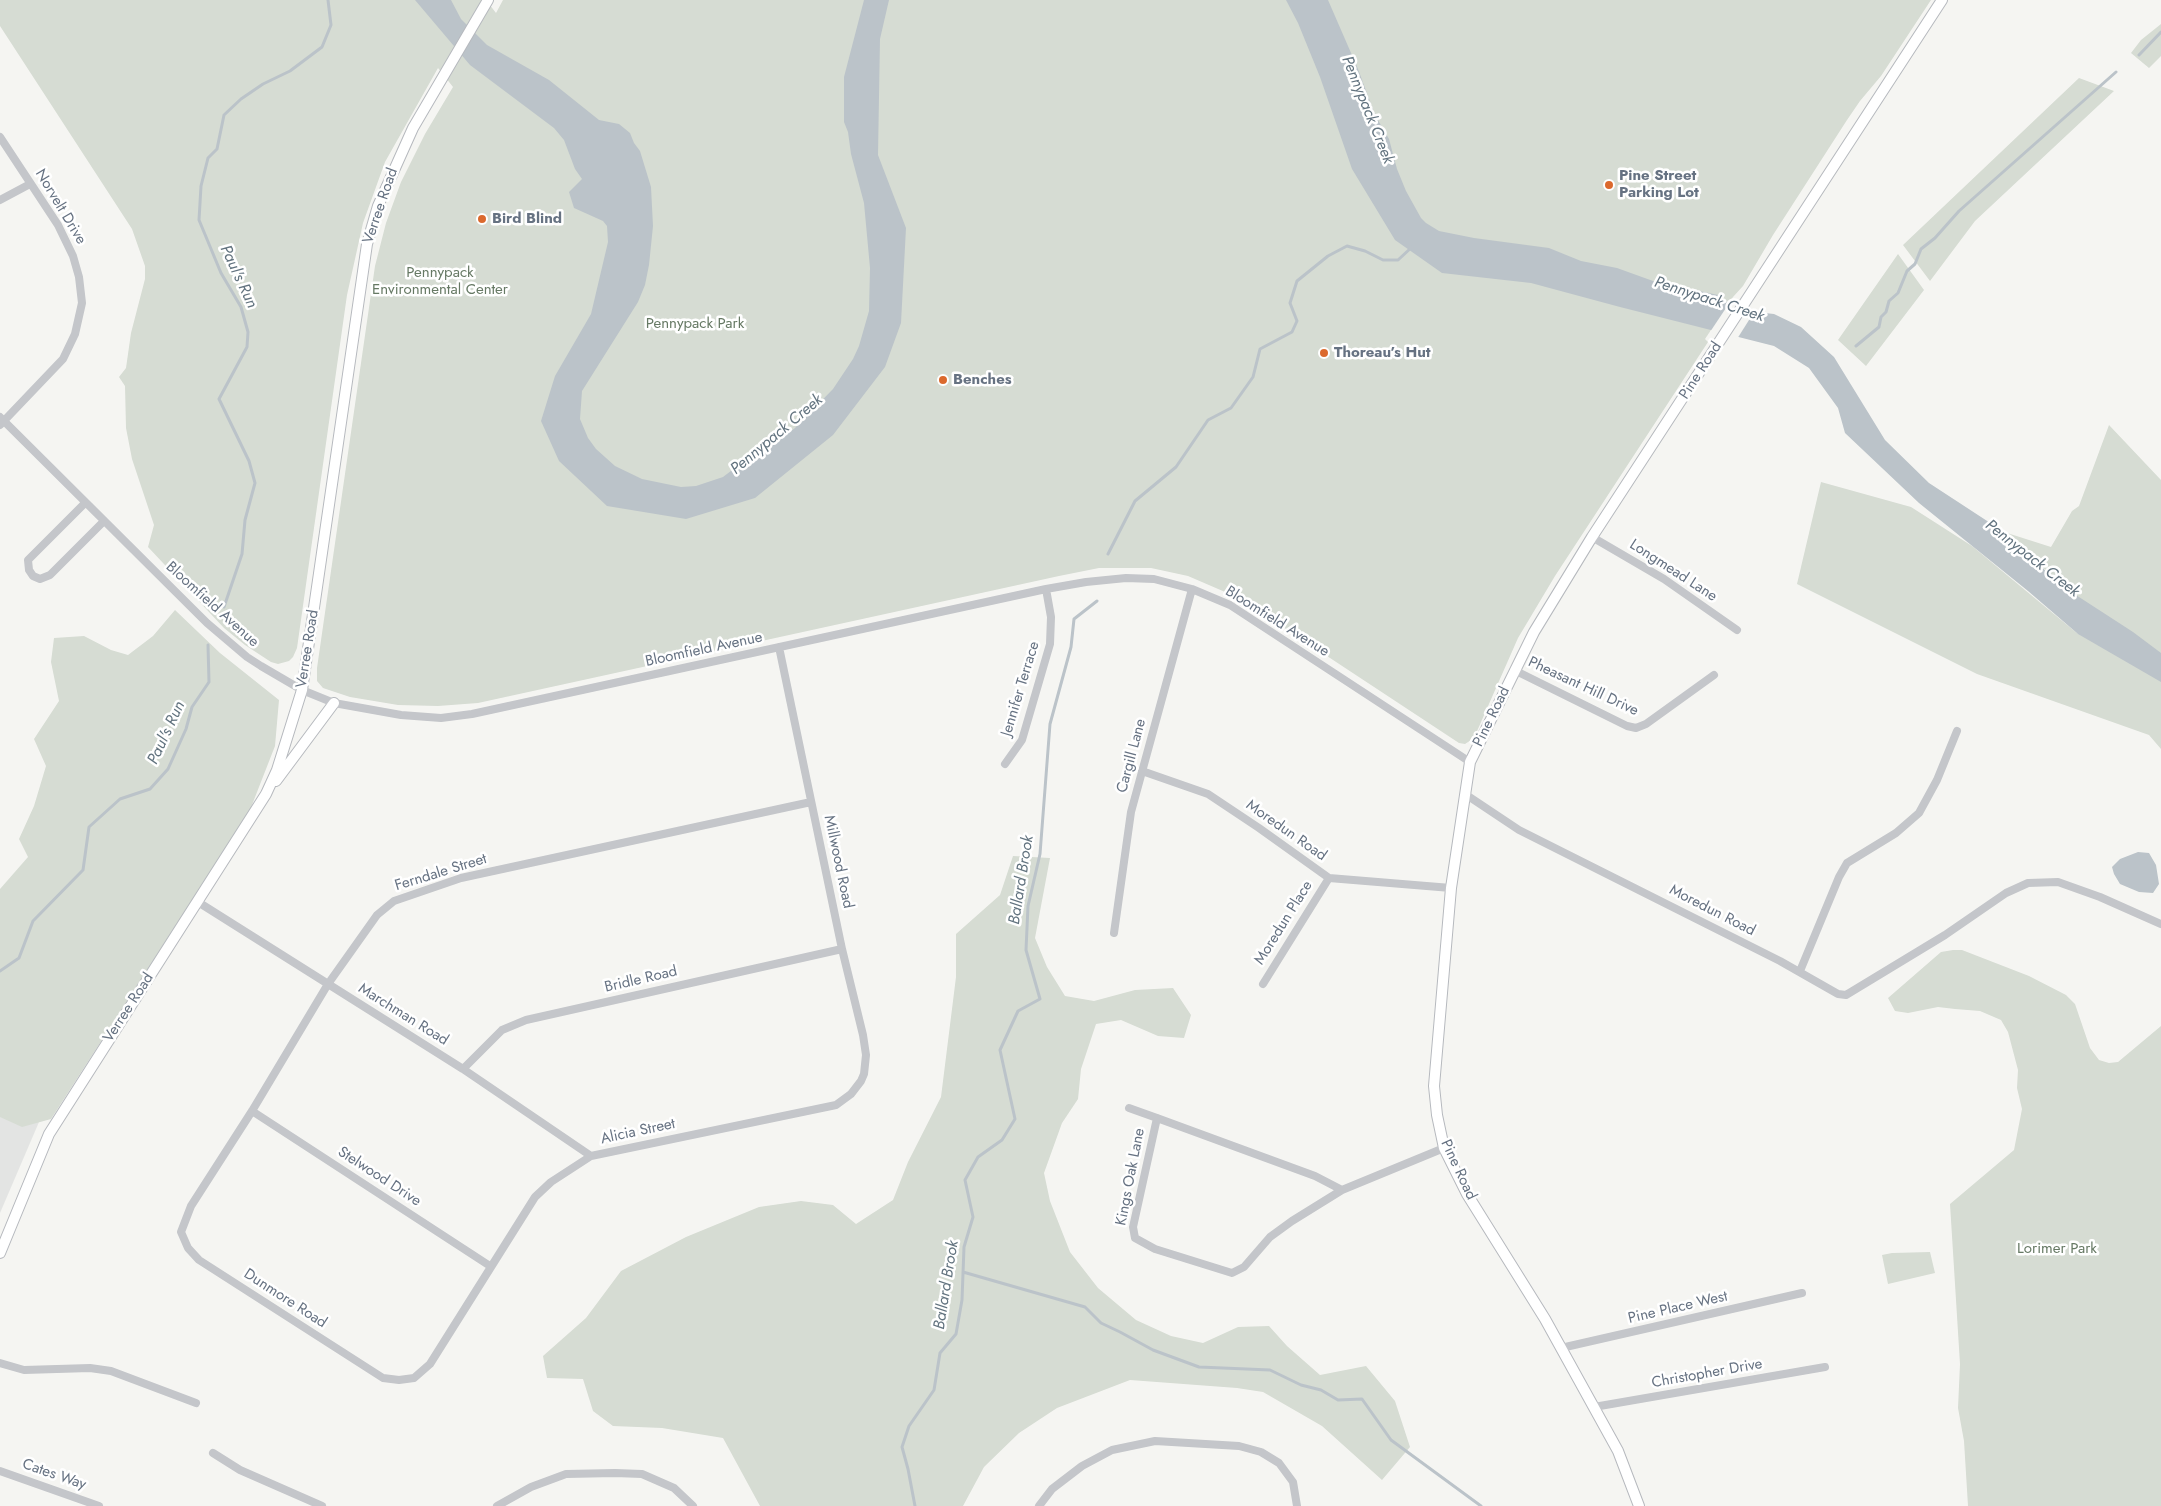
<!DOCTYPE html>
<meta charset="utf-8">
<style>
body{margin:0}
canvas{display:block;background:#f5f5f2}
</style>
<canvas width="2161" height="1506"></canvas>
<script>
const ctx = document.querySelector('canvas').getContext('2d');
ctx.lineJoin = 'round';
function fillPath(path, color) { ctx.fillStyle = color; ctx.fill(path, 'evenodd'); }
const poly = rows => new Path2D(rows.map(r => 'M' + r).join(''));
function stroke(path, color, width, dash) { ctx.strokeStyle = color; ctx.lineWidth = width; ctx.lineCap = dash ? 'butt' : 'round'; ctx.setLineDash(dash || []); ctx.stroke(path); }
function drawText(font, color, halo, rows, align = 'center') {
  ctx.font = font + ' Jost,sans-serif'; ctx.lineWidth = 5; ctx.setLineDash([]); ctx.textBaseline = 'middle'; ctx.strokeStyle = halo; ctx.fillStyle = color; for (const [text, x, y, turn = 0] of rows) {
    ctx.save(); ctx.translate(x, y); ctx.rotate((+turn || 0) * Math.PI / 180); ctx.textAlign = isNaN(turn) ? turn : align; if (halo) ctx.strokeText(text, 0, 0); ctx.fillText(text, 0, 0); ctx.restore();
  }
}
fillPath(poly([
 [0,1086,45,1108,0,1213]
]), '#e3e4e3');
fillPath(poly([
 [0,0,486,0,496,13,503,0,1931,0,1881,76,1860,101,1847,120,1773,235,1743,286,1733,297,1705,339,1708,342,1555,576,1518,638,1474,738,1465,744,1459,743,1239,598,1188,576,1151,568,1099,568,1059,576,478,703,438,706,398,705,350,697,323,688,317,681,317,668,375,266,386,223,401,182,425,134,453,87,438,68,385,162,363,223,347,295,297,648,293,657,289,661,278,664,271,662,245,645,224,628,148,547,154,525,132,459,126,428,125,386,119,377,126,368,131,333,145,279,145,266,132,229,0,26],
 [2161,24,2161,56,2149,68,2131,53,2141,40],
 [2079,78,2114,91,1975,221,1930,281,1903,245],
 [1898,254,1924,290,1866,366,1838,340],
 [2109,425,2161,480,2161,749,2149,735,1977,674,1797,584,1821,482,1911,507,1972,546,2078,634,2053,577,2004,532,2051,547,2072,511,2079,506],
 [175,610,220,653,279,700,275,746,250,810,51,1119,22,1127,0,1117,0,889,28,857,19,839,34,806,46,766,34,739,59,701,51,662,54,638,84,636,111,650,128,655,153,636],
 [1013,856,1050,858,1035,938,1047,967,1065,996,1094,1001,1135,990,1173,988,1191,1015,1184,1038,1158,1036,1121,1020,1096,1024,1081,1069,1078,1099,1062,1123,1044,1173,1050,1201,1070,1252,1098,1288,1136,1320,1171,1336,1203,1343,1238,1327,1269,1326,1287,1346,1320,1375,1366,1366,1395,1401,1410,1447,1382,1480,1322,1426,1263,1392,1237,1388,1130,1380,1057,1408,1019,1433,984,1467,963,1506,760,1506,723,1438,662,1428,613,1426,593,1411,583,1379,547,1378,543,1356,586,1318,621,1271,686,1237,759,1207,801,1201,833,1205,856,1224,893,1200,908,1162,941,1097,956,977,956,934,1000,895],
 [1953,950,1962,950,2029,976,2066,995,2075,1004,2090,1048,2099,1060,2109,1063,2118,1062,2161,1026,2161,1506,1968,1506,1964,1441,1958,1408,1960,1364,1950,1204,2014,1150,2022,1109,2017,1088,2018,1070,2008,1032,2001,1020,1980,1011,1955,1009,1938,1007,1908,1013,1895,1011,1888,998,1941,952],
 [1930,1252,1935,1273,1888,1284,1882,1255,1892,1253]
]), '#d6dcd3');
fillPath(poly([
 [415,0,451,0,461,19,487,45,549,80,599,120,619,124,630,133,634,143,640,151,651,187,653,226,649,265,645,285,638,302,582,391,580,419,588,438,596,449,615,466,642,479,681,487,696,486,723,477,748,458,767,449,795,428,833,389,853,359,859,346,869,311,870,268,864,203,851,154,848,132,844,122,844,77,864,0,889,0,880,39,878,155,906,228,901,323,885,367,833,435,755,498,686,519,607,506,559,461,541,421,555,376,591,314,608,242,607,226,603,221,574,208,569,192,582,179,575,169,564,140,554,128,470,65],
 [1286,0,1328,0,1358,69,1375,115,1389,139,1397,169,1406,191,1421,218,1426,223,1439,231,1474,238,1549,248,1581,261,1617,268,1653,281,1718,295,1729,304,1756,312,1774,314,1801,327,1834,357,1885,440,1929,483,2004,532,2062,586,2133,632,2161,653,2161,682,2078,634,2028,591,1919,503,1845,433,1838,408,1809,368,1774,346,1620,307,1531,283,1442,273,1395,240,1352,169,1320,77,1298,23],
 [2138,852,2149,853,2156,865,2159,884,2153,893,2139,892,2120,884,2114,874,2112,867,2120,859]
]), '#bbc3c9');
fillPath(poly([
 [1730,302,1756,309,1737,339,1710,332]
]), '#f5f5f2');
stroke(poly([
 [2139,55,2161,32],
 [1856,346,1879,327,1881,317,1886,312,1889,301,1898,293,1907,271,1915,264,1921,249,1935,238,1959,211,2116,72],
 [1108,554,1135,501,1176,467,1208,420,1231,408,1253,377,1260,349,1292,332,1297,321,1290,303,1297,281,1328,256,1347,246,1365,251,1383,260,1398,260,1412,247],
 [224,607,242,554,245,520,255,483,249,461,219,399,247,347,248,332,241,307,221,273,199,220,201,186,208,158,217,149,224,115,241,99,263,84,290,71,322,47,331,25,328,0],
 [0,971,19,958,33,921,83,870,89,827,120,799,150,789,168,769,186,729,192,707,209,682,208,645],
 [963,1272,1085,1307,1101,1323,1120,1332,1153,1350,1199,1367,1270,1370,1301,1385,1321,1390,1338,1400,1362,1399,1391,1440,1481,1506],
 [915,1506,908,1469,902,1447,909,1426,934,1390,940,1353,956,1334,962,1300,964,1247,973,1217,965,1180,978,1157,1002,1140,1015,1119,1000,1050,1018,1011,1040,999,1026,950,1028,906,1040,854,1050,724,1071,647,1074,619,1097,601]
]), '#bbc3c9', 3);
const secondary = poly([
 [276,781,334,703],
 [0,1253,49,1134,266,794,277,770,302,690,367,244,378,206,413,128,488,0],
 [1639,1506,1618,1451,1545,1319,1467,1194,1444,1148,1437,1115,1434,1086,1451,888,1470,762,1534,632,1592,537,1942,0]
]);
stroke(secondary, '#b6b9be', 12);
stroke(poly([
 [0,137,58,225,73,256,79,277,82,303,75,334,63,359,0,425],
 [0,200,30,184],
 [0,417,207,623,247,657,261,666,302,690,334,703,401,715,441,718,472,714,1046,589,1086,582,1126,578,1154,579,1192,589,1230,605,1470,762],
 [85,503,28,560,29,570,33,576,40,579,50,575,104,521],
 [1592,537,1664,579,1737,630],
 [779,647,842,949,863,1035,866,1055,864,1074,861,1081,851,1094,836,1105,591,1156,551,1182,535,1197,430,1364,414,1378,399,1380,383,1378,199,1260,188,1248,181,1232,191,1206,252,1111,328,984,377,915,394,901,461,878,811,802],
 [1514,670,1627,726,1636,728,1646,724,1714,675],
 [1005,764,1022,740,1050,644,1051,617,1046,589],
 [1142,771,1208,794,1259,828,1329,878,1451,888],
 [1465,794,1519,830,1780,961,1838,994,1846,995,1945,935,2006,893,2028,883,2058,882,2100,897,2161,924],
 [198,902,463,1069,591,1156],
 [1114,933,1131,812,1192,589],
 [1800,971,1839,877,1847,863,1896,833,1919,813,1937,780,1957,731],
 [1263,984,1329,878],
 [463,1069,502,1030,526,1020,842,949],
 [1129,1108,1157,1118],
 [252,1111,490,1266],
 [1157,1118,1315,1176,1342,1190,1292,1221,1270,1237,1244,1267,1232,1273,1155,1249,1135,1238,1133,1227,1157,1118],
 [1342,1190,1444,1148],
 [1561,1348,1802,1293],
 [0,1363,24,1370,90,1368,111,1371,196,1403],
 [1594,1407,1825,1367],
 [213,1453,240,1470,322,1506],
 [0,1471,99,1506],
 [497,1506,531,1487,566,1474,615,1473,642,1474,674,1488,693,1506],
 [1039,1506,1052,1489,1082,1466,1112,1450,1155,1441,1239,1446,1261,1452,1279,1463,1293,1482,1297,1506]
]), '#c4c6ca', 8);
stroke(secondary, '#fff', 10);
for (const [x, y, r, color] of [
 [1609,185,5,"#db692d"],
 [482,219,5,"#db692d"],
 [1324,353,5,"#db692d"],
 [943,380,5,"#db692d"]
]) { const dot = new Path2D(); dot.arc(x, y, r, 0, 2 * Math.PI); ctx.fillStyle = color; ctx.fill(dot); stroke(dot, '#fff', 2); }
drawText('bold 15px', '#667282', '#fff', [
 ["Pine Street",1619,176],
 ["Parking Lot",1619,193],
 ["Bird Blind",492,219],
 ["Thoreau’s Hut",1334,353],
 ["Benches",953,380]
], 'left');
drawText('15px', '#667282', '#fff', [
 ["Verree Road",381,206,-71],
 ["Norvelt Drive",60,207,59],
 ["Pine Road",1701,371,-57],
 ["Longmead Lane",1673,571,33],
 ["Bloomfield Avenue",212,605,42],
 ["Bloomfield Avenue",1277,622,32],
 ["Verree Road",308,649,-81],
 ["Bloomfield Avenue",704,650,-12],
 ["Pheasant Hill Drive",1583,687,25],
 ["Jennifer Terrace",1021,689,-73],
 ["Pine Road",1492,717,-64],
 ["Cargill Lane",1132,756,-75],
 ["Moredun Road",1286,831,35],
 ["Millwood Road",838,862,78],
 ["Ferndale Street",441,873,-17],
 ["Moredun Road",1712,911,27],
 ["Moredun Place",1284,923,-58],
 ["Bridle Road",641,980,-13],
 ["Verree Road",129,1008,-57],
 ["Marchman Road",403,1015,32],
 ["Alicia Street",638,1132,-12],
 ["Pine Road",1458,1170,65],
 ["Stelwood Drive",379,1177,33],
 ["Kings Oak Lane",1131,1177,-79],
 ["Dunmore Road",285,1299,33],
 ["Pine Place West",1678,1308,-13],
 ["Christopher Drive",1707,1374,-10],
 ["Cates Way",54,1475,19]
]);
drawText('15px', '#667964', '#fff', [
 ["Pennypack",440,273],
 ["Environmental Center",440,290],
 ["Pennypack Park",695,324],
 ["Lorimer Park",2057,1249]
]);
drawText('italic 16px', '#62737f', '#fff', [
 ["Pennypack Creek",1367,110,68],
 ["Paul's Run",238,277,65],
 ["Pennypack Creek",1709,300,18],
 ["Pennypack Creek",777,435,-40],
 ["Pennypack Creek",2032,559,38],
 ["Paul's Run",167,733,-65],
 ["Ballard Brook",1022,880,-81],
 ["Ballard Brook",947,1285,-81]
]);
</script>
